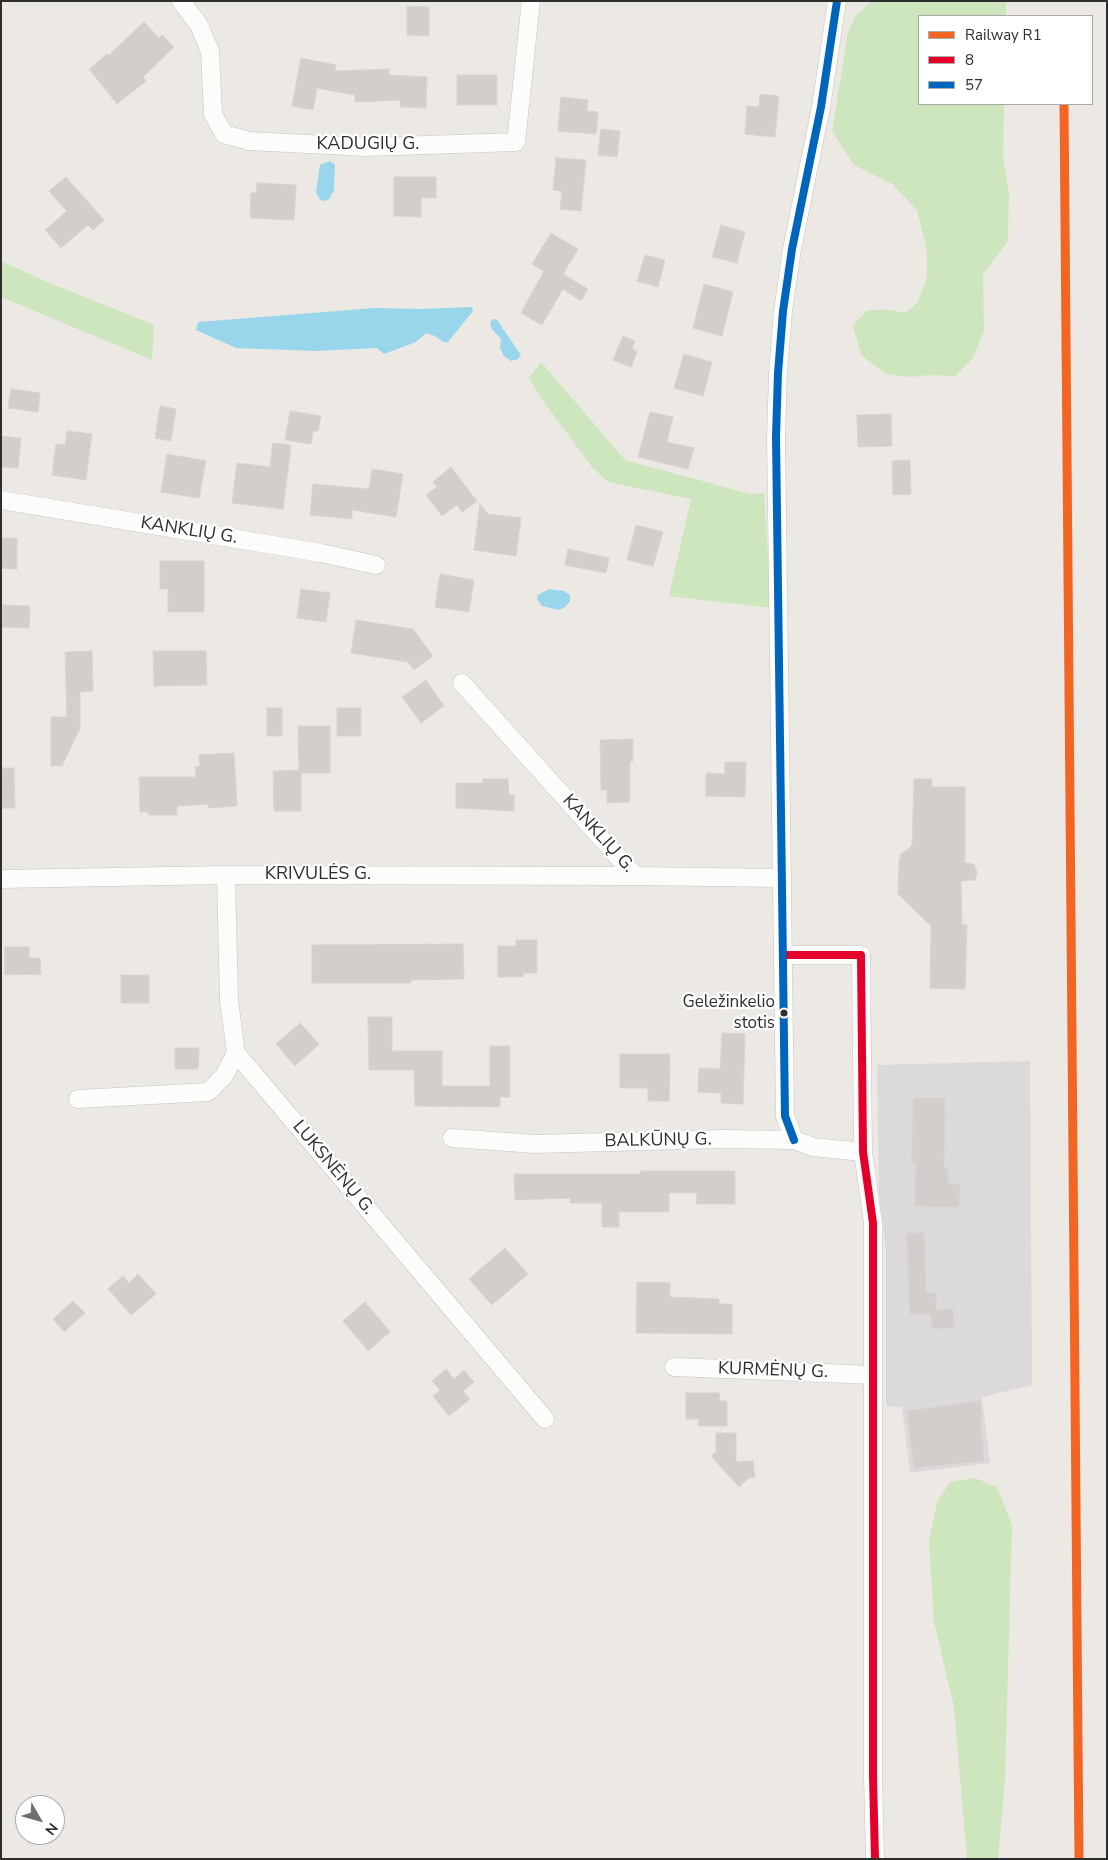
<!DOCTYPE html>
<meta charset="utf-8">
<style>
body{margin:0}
#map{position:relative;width:1108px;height:1860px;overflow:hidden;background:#ece8e4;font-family:"Nunito Sans",sans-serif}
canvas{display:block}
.frame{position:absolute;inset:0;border:2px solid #2e2e2e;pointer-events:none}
.legend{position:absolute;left:918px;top:15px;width:175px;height:90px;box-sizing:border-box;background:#fff;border:1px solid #ababab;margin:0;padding:6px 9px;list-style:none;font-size:15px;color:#2e2e2e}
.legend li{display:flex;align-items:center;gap:10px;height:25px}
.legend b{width:25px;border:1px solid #ababab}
.north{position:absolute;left:15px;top:1795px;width:50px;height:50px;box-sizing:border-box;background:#fff;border:1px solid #ababab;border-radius:50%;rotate:128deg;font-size:14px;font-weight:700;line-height:20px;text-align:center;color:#2e2e2e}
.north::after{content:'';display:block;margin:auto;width:18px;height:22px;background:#706f6e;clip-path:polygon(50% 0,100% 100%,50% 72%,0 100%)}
</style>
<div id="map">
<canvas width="1108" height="1860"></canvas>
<div class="frame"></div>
<ul class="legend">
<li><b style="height:6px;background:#f26522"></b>Railway R1</li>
<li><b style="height:6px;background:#e4002b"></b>8</li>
<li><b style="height:6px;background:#0065bd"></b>57</li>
</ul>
<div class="north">N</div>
</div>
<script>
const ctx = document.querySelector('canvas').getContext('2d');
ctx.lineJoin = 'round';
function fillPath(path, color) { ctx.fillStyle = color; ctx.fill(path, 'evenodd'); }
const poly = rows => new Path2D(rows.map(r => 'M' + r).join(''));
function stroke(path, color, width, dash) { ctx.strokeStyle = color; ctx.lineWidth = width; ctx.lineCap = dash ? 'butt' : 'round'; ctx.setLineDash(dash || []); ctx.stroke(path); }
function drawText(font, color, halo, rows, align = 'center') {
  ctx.font = font + ' "Nunito Sans",sans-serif'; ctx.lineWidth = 4.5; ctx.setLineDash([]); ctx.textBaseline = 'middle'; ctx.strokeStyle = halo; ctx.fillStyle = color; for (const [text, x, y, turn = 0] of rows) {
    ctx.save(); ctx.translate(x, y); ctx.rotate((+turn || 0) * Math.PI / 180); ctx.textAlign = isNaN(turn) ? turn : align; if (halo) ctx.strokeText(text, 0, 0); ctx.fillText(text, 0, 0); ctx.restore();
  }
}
fillPath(poly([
 [1030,1061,1032,1385,982,1397,990,1463,910,1473,902,1407,886,1406,886,1248,879,1194,877,1065]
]), '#dcd9db');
fillPath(poly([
 [872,1,1006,1,1006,16,919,16,919,104,1004,104,1003,156,1009,193,1008,241,983,274,984,331,973,358,955,376,929,375,911,377,885,374,861,355,853,326,866,311,882,309,905,313,917,303,927,278,927,251,917,210,892,184,854,165,832,131,848,32,856,15],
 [1,261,54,285,154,325,152,360,1,297],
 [541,362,625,460,750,494,764,493,771,608,669,596,691,499,608,482,592,467,543,401,529,378],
 [975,1478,997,1487,1012,1525,1005,1779,998,1859,967,1859,954,1707,934,1622,929,1542,937,1502,950,1482]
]), '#cee6be');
fillPath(poly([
 [330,161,335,165,334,190,330,198,326,201,320,200,316,192,320,165],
 [472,307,473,311,448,342,443,342,435,336,426,333,416,342,384,354,377,348,317,351,236,348,196,330,198,322,375,308,420,309],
 [493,319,497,320,521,355,518,359,511,361,504,356,500,348,501,339,492,329,490,322],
 [549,589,564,591,570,595,570,601,565,607,559,610,542,606,537,599,538,595]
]), '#99d6ec');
const building = poly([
 [407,6,429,7,429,36,407,35,407,6],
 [144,22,159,38,162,35,174,47,143,77,146,81,117,104,89,69,107,54,109,55,144,22],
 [301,58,336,65,335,71,389,69,389,75,427,77,426,108,400,107,400,100,355,102,355,95,317,88,313,110,292,106,301,58],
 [457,75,497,75,497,105,457,105,457,75],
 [760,94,779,96,775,137,745,134,747,106,759,107,760,94],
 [561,97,588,100,587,111,598,112,596,134,558,131,561,97],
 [601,129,620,131,617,157,598,155,601,129],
 [556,158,586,160,581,211,560,209,562,191,553,190,556,158],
 [66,177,104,220,93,230,88,225,61,248,45,230,67,211,49,191,66,177],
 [394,177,436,177,436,198,421,198,421,217,394,216,394,177],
 [257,183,296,185,294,220,250,218,251,193,256,193,257,183],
 [721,225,745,232,737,263,712,257,721,225],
 [551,233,578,249,563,274,588,289,581,301,563,289,542,325,521,313,544,271,532,264,551,233],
 [645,255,665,260,658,287,637,281,645,255],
 [704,284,733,292,722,336,693,328,704,284],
 [623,336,635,341,632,349,637,351,631,367,613,360,623,336],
 [684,354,712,362,703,396,674,388,684,354],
 [11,389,40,393,38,412,8,408,11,389],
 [160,406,176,409,171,441,155,438,160,406],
 [290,411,321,416,318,431,313,431,311,444,285,440,290,411],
 [650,412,673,417,667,442,694,448,688,469,638,457,650,412],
 [891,414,892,446,858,447,857,415,891,414],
 [67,431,92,434,86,480,52,475,56,444,65,445,67,431],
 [1,436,21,438,18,468,1,467,1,436],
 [273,443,291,445,283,509,232,503,237,463,270,467,273,443],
 [167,454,206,461,199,498,161,492,167,454],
 [910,460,911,494,893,495,892,461,910,460],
 [451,467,477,501,462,512,457,505,442,516,426,495,437,487,433,482,451,467],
 [372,469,403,474,396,517,352,510,352,519,310,515,313,484,369,489,372,469],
 [480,504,488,514,521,518,516,556,474,550,480,504],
 [636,525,663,532,653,566,627,560,636,525],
 [1,538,17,538,17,569,1,568,1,538],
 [568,549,609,558,606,573,565,565,568,549],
 [160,561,204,561,204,612,168,612,168,589,160,589,160,561],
 [440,574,474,580,469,612,435,607,440,574],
 [301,589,330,593,326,622,297,618,301,589],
 [3,605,30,606,29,628,2,627,3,605],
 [356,620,413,629,433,656,414,670,408,662,351,653,356,620],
 [92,651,93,691,80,692,80,728,62,766,51,766,51,717,67,717,65,652,92,651],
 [153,651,206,651,207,685,154,686,153,651],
 [426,680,444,706,421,723,402,697,426,680],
 [267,708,282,708,282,736,267,736,267,708],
 [337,708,361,708,361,736,337,736,337,708],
 [298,726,330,726,330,773,301,773,301,811,274,811,273,771,299,770,298,726],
 [633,739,633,761,630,761,630,802,607,803,607,790,601,790,600,740,633,739],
 [234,753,237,806,208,808,208,804,177,806,177,815,148,815,149,812,140,812,139,777,196,777,195,767,200,767,199,755,234,753],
 [725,762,746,762,745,797,706,796,706,773,725,774,725,762],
 [1,768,14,768,15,808,1,808,1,768],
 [483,779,508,779,509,795,514,795,514,811,456,808,456,783,483,783,483,779],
 [914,779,932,779,932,787,965,787,965,863,974,864,977,873,975,880,961,881,962,925,967,925,965,989,930,988,931,926,898,894,899,860,901,854,912,846,914,779],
 [516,940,537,940,537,973,523,973,523,977,498,977,498,946,516,946,516,940],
 [463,944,464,979,411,980,411,983,312,983,312,945,463,944],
 [5,947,29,947,29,958,40,958,41,974,5,975,5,947],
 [121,975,149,975,149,1003,121,1003,121,975],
 [368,1017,392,1017,392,1051,442,1051,442,1086,490,1086,490,1046,510,1046,510,1097,500,1097,500,1107,415,1106,414,1070,369,1070,368,1017],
 [300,1023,319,1044,295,1066,276,1044,300,1023],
 [722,1033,745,1034,743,1104,721,1103,721,1093,698,1092,699,1068,720,1069,722,1033],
 [175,1048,199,1048,198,1069,175,1069,175,1048],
 [620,1054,670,1054,669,1101,648,1101,648,1088,620,1088,620,1054],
 [913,1098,945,1098,944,1168,948,1168,948,1184,960,1184,959,1207,915,1206,916,1163,912,1163,913,1098],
 [641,1171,735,1171,735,1204,696,1204,697,1193,669,1193,669,1212,619,1212,619,1227,602,1227,602,1203,570,1203,570,1198,515,1200,514,1174,640,1174,641,1171],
 [907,1233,924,1233,926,1293,936,1293,936,1310,953,1309,954,1328,932,1329,931,1314,910,1314,907,1233],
 [505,1248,528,1274,492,1305,469,1279,505,1248],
 [138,1274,156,1294,131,1315,108,1289,123,1276,129,1283,138,1274],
 [637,1282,670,1283,670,1297,719,1299,719,1304,732,1304,732,1334,636,1333,637,1282],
 [73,1301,85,1313,64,1332,53,1319,73,1301],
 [365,1302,390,1332,368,1351,343,1321,365,1302],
 [446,1369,454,1379,464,1370,474,1382,463,1391,470,1399,449,1416,433,1396,440,1390,432,1381,446,1369],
 [686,1393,720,1393,719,1401,727,1401,727,1426,698,1426,699,1419,686,1419,686,1393],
 [980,1401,982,1420,980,1420,984,1461,914,1468,907,1411,980,1401],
 [716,1433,736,1433,736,1462,753,1461,755,1477,749,1478,739,1487,711,1456,716,1452,716,1433]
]);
fillPath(building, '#d1cecb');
stroke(building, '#d7d4d0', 1);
const street = poly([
 [181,1,199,25,210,51,213,114,224,134,249,141,366,147,516,142,531,1],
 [1,500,321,553,376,565],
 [462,683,635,876,782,878],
 [226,875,229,1000,236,1053,545,1419],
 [1,879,226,875,635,876],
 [783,955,861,955,863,1152,873,1223,873,1776,875,1859],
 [78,1099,208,1092,224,1076,236,1053],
 [452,1138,535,1144,722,1139,794,1140,813,1147,863,1152],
 [794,1140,785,1116,776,437,778,373,783,311,792,249,821,107,837,1],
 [674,1367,873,1375]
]);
stroke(street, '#c5c4c5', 19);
stroke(street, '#fcfcfb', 18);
stroke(poly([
 [783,955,861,955,863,1152,873,1223,873,1776,875,1859]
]), '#e4002b', 8);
stroke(poly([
 [794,1140,785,1116,776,437,778,373,783,311,792,249,821,107,837,1]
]), '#0065bd', 8);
stroke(poly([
 [1064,104,1079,1859]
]), '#f26522', 9);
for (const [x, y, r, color] of [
 [784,1013,4.5,"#2e2e2e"]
]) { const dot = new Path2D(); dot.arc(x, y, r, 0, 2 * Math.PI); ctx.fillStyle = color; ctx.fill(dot); stroke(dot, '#fff', 2); }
drawText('17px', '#2e2e2e', '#fff', [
 ["Geležinkelio",775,1003],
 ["stotis",775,1024]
], 'right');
drawText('18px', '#2e2e2e', '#fff', [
 ["KADUGIŲ G.",368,145],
 ["KANKLIŲ G.",189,531,9],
 ["KANKLIŲ G.",598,834,48],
 ["KRIVULĖS G.",318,875],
 ["BALKŪNŲ G.",658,1141,-1],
 ["LUKSNĖNŲ G.",333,1168,50],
 ["KURMĖNŲ G.",773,1371,2]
]);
</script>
